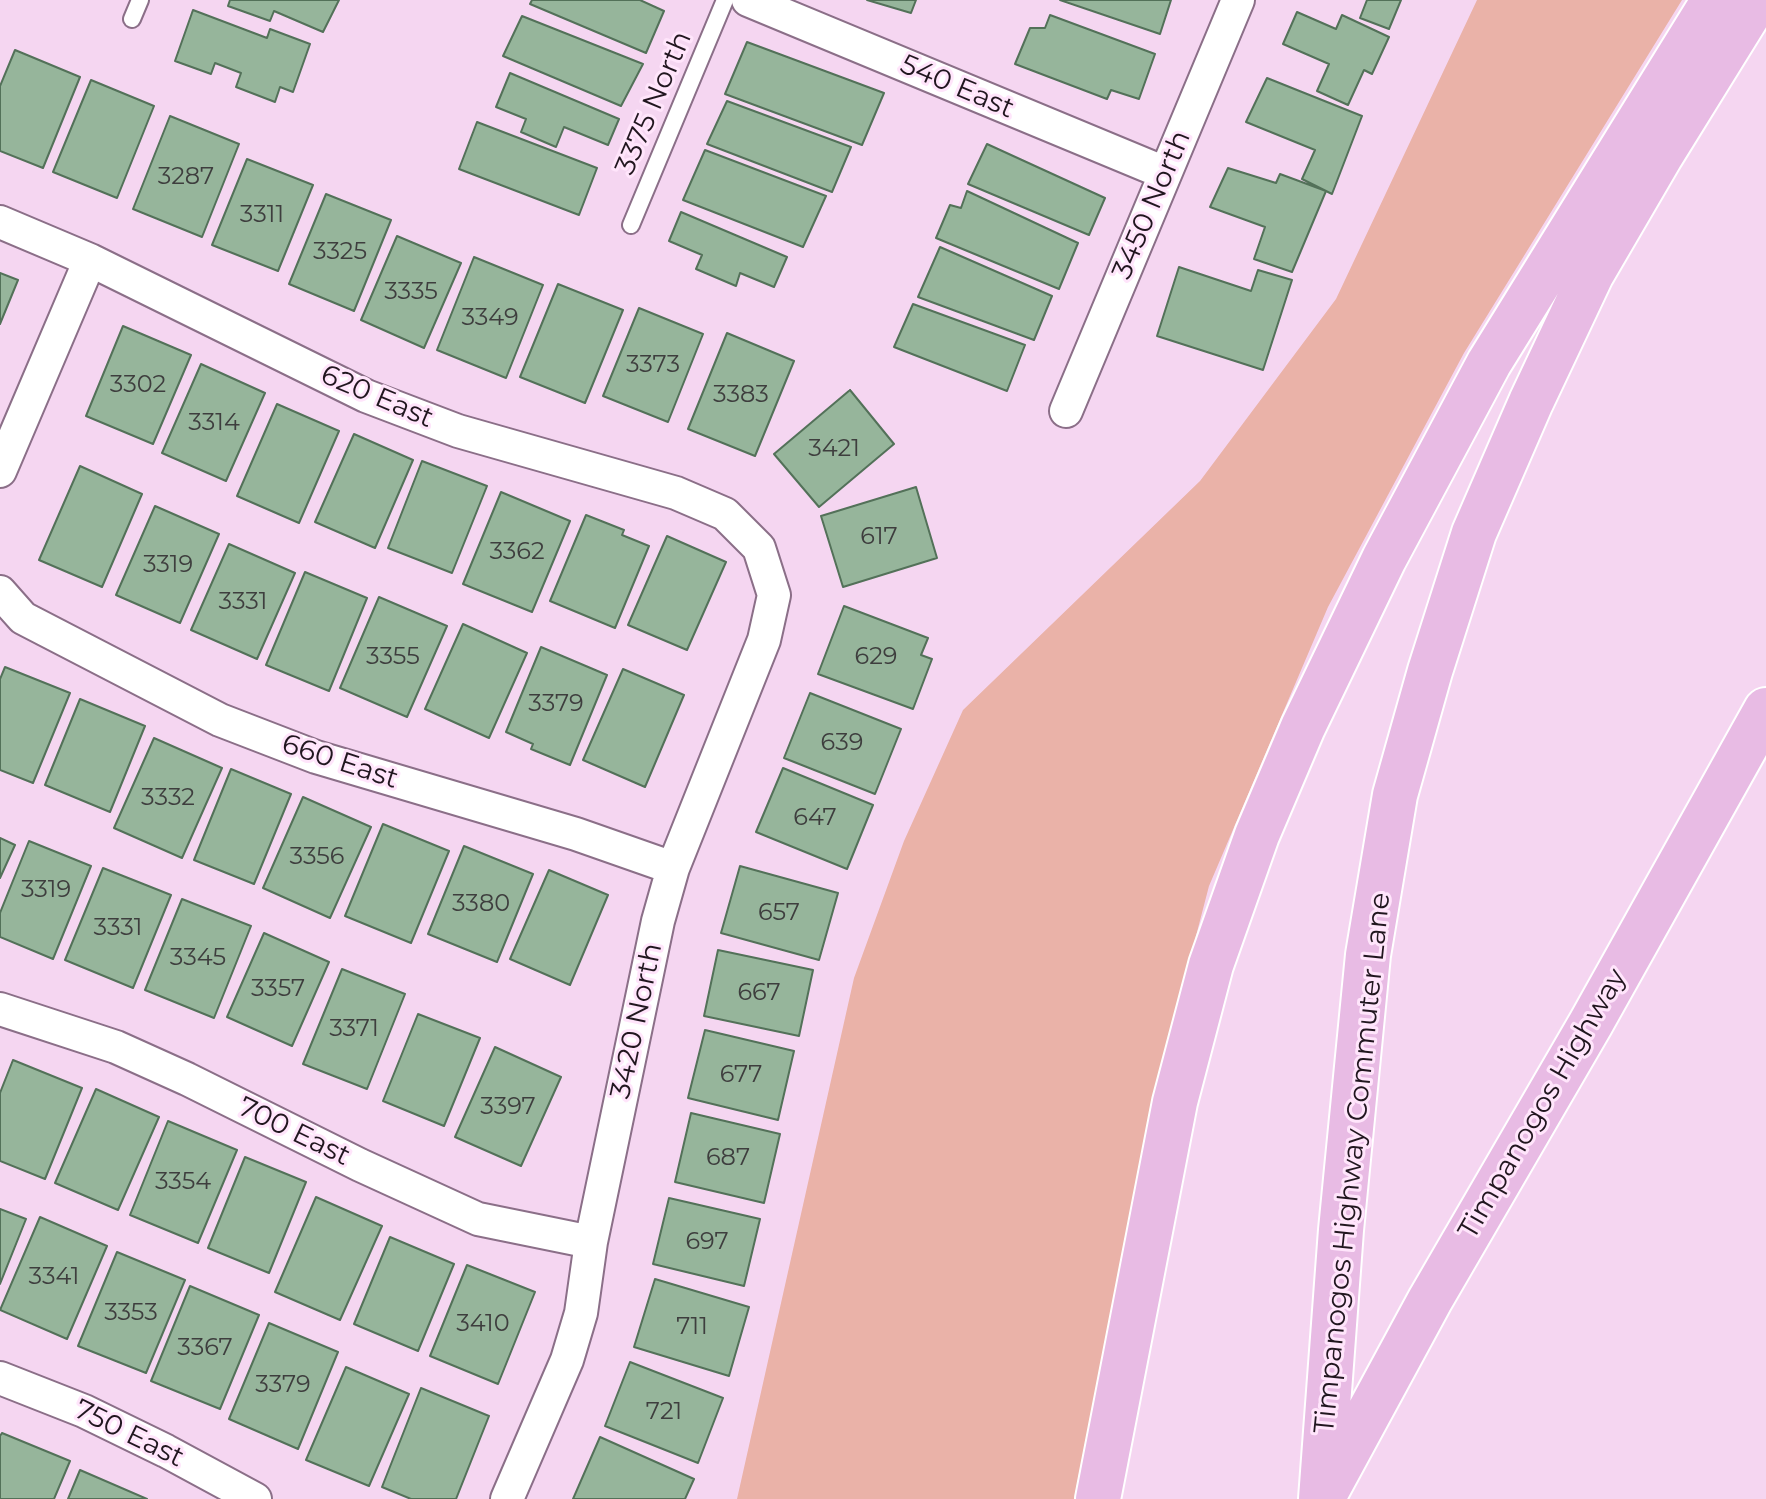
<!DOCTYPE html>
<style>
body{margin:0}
canvas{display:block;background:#f5d6f1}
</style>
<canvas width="1766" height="1499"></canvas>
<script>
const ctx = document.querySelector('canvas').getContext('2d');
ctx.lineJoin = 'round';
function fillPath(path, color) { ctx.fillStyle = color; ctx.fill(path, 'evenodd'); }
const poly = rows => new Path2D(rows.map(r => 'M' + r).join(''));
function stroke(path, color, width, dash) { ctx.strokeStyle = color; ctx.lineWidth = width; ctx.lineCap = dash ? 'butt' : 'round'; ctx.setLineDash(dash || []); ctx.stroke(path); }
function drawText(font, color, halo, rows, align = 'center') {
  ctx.font = font + ' Montserrat,sans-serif'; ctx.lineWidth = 6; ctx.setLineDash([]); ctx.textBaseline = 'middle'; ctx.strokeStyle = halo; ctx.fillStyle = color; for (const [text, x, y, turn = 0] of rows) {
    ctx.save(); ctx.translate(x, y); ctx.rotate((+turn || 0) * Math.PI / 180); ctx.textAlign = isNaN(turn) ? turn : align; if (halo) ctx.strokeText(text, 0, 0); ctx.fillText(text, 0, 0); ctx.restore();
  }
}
fillPath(poly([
 [1477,0,1682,0,1464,353,1328,607,1209,886,1153,1101,1074,1499,737,1499,854,978,904,841,963,710,1200,481,1336,299]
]), '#eab2a8');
const building = poly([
 [230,0,339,0,323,32,274,11,270,21,228,6,230,0],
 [532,0,640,0,664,11,646,53,530,4,532,0],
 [867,0,916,0,911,13,867,0],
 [1060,0,1171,0,1160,34,1060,0],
 [1367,0,1401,0,1389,29,1360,18,1367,0],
 [193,10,267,38,270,29,310,44,293,92,280,87,275,102,236,87,241,73,215,63,211,74,175,61,193,10],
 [1297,12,1336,29,1342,15,1389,37,1372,74,1364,70,1348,105,1317,91,1329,64,1283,44,1297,12],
 [1050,15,1155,54,1139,99,1111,90,1107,99,1015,64,1030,28,1045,28,1050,15],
 [522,16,643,64,621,106,503,56,522,16],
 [747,42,884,93,862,145,725,94,747,42],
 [15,50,80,77,43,168,0,151,0,86,15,50],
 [510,73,619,119,608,145,564,127,556,147,521,132,526,119,496,107,510,73],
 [1267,78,1362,116,1332,194,1302,179,1315,150,1246,122,1267,78],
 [91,80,154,106,117,198,53,172,91,80],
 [727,101,851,147,832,192,707,144,727,101],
 [170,116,239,144,202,237,133,209,170,116],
 [477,122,597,168,579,215,459,169,477,122],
 [987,144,1105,198,1089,235,968,184,987,144],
 [705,150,826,196,803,247,683,200,705,150],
 [247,159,313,185,278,271,212,245,247,159],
 [1228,168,1276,183,1280,174,1326,191,1292,272,1254,259,1265,227,1210,207,1228,168],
 [967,191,1078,243,1059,289,936,238,950,205,961,208,967,191],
 [326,194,391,220,354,311,289,284,326,194],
 [681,212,787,257,774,287,740,273,736,286,696,269,702,255,669,241,681,212],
 [397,236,461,263,424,348,361,320,397,236],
 [940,247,1052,296,1034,340,918,297,940,247],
 [474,257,543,285,506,378,437,350,474,257],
 [1179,267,1251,291,1258,270,1292,280,1263,370,1157,336,1179,267],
 [0,273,18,280,0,324,0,273],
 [558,284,623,310,585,403,520,377,558,284],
 [913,304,1025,345,1007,391,894,347,913,304],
 [639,308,703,334,668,422,603,396,639,308],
 [123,326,191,355,153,444,86,416,123,326],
 [727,333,794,361,755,456,688,429,727,333],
 [201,364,265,393,226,481,162,453,201,364],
 [850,390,894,444,819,507,774,454,850,390],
 [277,404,339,431,299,523,237,496,277,404],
 [354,434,413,460,375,548,315,522,354,434],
 [422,461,487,486,452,573,388,548,422,461],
 [80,466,142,494,102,587,39,560,80,466],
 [916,487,937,558,843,587,821,516,916,487],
 [501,492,570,521,532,612,463,584,501,492],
 [155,506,219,534,180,623,116,595,155,506],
 [586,515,624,530,622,535,649,546,615,628,550,601,586,515],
 [667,536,726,562,687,650,628,625,667,536],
 [229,544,295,573,257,659,191,630,229,544],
 [305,572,367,598,329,691,266,665,305,572],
 [379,597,447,626,407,717,340,688,379,597],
 [844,606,928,638,921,655,932,659,913,709,818,674,844,606],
 [463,624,527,653,489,738,425,709,463,624],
 [541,647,607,675,570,765,531,749,533,744,506,732,541,647],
 [5,667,70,693,33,783,0,770,0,679,5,667],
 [623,669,684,695,645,787,583,760,623,669],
 [810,693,901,729,875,794,784,758,810,693],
 [80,699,145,726,110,812,45,785,80,699],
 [154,738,222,768,182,858,114,828,154,738],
 [783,768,873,805,847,869,756,832,783,768],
 [231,769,291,794,254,884,194,860,231,769],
 [303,797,371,827,330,918,263,888,303,797],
 [383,824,449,851,411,943,345,916,383,824],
 [0,838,15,845,0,878,0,838],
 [29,841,91,866,53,959,0,937,0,913,29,841],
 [464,846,533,874,497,962,428,934,464,846],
 [740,866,838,893,819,960,721,933,740,866],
 [103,868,171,895,133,988,65,960,103,868],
 [549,870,608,895,570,985,510,959,549,870],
 [182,899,251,926,214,1018,145,990,182,899],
 [264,933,329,962,292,1046,227,1017,264,933],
 [718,950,813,970,799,1036,704,1016,718,950],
 [342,969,405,994,367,1089,303,1064,342,969],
 [418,1014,480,1038,444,1126,383,1101,418,1014],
 [705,1030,794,1051,778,1120,688,1098,705,1030],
 [495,1047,561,1077,521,1166,455,1137,495,1047],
 [13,1060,82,1088,45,1179,0,1161,0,1093,13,1060],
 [96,1089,159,1117,118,1210,55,1183,96,1089],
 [691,1113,780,1134,764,1203,675,1182,691,1113],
 [168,1121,237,1150,198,1243,130,1215,168,1121],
 [245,1157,306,1182,269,1273,208,1248,245,1157],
 [316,1197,382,1226,340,1320,275,1292,316,1197],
 [669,1198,760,1219,744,1286,653,1264,669,1198],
 [0,1209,26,1219,0,1284,0,1209],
 [40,1217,107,1246,67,1339,0,1310,40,1217],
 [390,1237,454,1264,418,1351,354,1324,390,1237],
 [117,1252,185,1280,146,1373,78,1346,117,1252],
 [467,1265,535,1292,498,1384,430,1356,467,1265],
 [655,1279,749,1307,729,1376,634,1347,655,1279],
 [190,1286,259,1315,220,1409,151,1381,190,1286],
 [269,1323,338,1352,298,1449,229,1419,269,1323],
 [630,1362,723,1398,698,1463,605,1426,630,1362],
 [346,1367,409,1394,369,1486,306,1460,346,1367],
 [421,1388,489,1416,456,1499,411,1499,382,1487,421,1388],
 [2,1433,70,1461,54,1499,0,1499,0,1436,2,1433],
 [600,1437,694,1479,685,1499,573,1499,600,1437],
 [80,1470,147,1499,68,1499,80,1470]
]);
fillPath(building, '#96b59b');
stroke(building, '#537159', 2);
const service = poly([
 [132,19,140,0],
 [631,225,725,0]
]);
const minor = poly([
 [748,0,1165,173],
 [0,222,90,260,366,396,458,431,676,493,725,514,759,548,774,595,764,640,673,868,658,921,591,1242,581,1313,567,1360,507,1499],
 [1066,411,1238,0],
 [0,471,90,260],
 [0,592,23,618,220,720,316,757,576,834,673,868],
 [0,1009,116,1047,187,1079,360,1165,478,1219,591,1242],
 [0,1378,84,1411,166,1451,255,1499]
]);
const primary = poly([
 [1327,1490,1430,1300,1591,1023,1766,710],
 [1098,1499,1175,1102,1211,965,1257,835,1303,727,1384,559,1489,363,1714,0],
 [1321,1499,1341,1230,1368,955,1395,795,1430,671,1474,533,1531,402,1591,275,1661,155,1757,0]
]);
stroke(service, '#8b6f88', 20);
stroke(minor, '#8b6f88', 36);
stroke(primary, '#fff', 48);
stroke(service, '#fff', 16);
stroke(minor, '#fff', 32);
stroke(primary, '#e8bbe4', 44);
drawText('24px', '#3e3e3e', null, [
 ["3287",186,177],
 ["3311",262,215],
 ["3325",340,252],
 ["3335",411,292],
 ["3349",490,318],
 ["3373",653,365],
 ["3302",138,385],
 ["3383",741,395],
 ["3314",214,423],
 ["3421",834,449],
 ["617",879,537],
 ["3362",517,552],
 ["3319",168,565],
 ["3331",243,602],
 ["3355",393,657],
 ["629",876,657],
 ["3379",556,704],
 ["639",842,743],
 ["3332",168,798],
 ["647",815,818],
 ["3356",317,857],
 ["3319",46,890],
 ["3380",481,904],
 ["657",779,913],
 ["3331",118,928],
 ["3345",198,958],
 ["3357",278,989],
 ["667",759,993],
 ["3371",354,1029],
 ["677",741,1075],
 ["3397",508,1107],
 ["687",728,1158],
 ["3354",183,1182],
 ["697",707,1242],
 ["3341",54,1277],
 ["3353",131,1313],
 ["3410",483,1324],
 ["711",692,1327],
 ["3367",205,1348],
 ["3379",283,1385],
 ["721",664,1412]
]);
drawText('28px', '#21161f', '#ffe5fb', [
 ["540 East",957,87,23],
 ["3375 North",654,103,-67],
 ["3450 North",1152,205,-67],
 ["620 East",377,397,23],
 ["660 East",340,762,18],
 ["3420 North",637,1021,-78],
 ["Timpanogos Highway",1543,1104,-60],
 ["700 East",294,1132,26],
 ["Timpanogos Highway Commuter Lane",1353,1163,-84],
 ["750 East",129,1434,26]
]);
</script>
